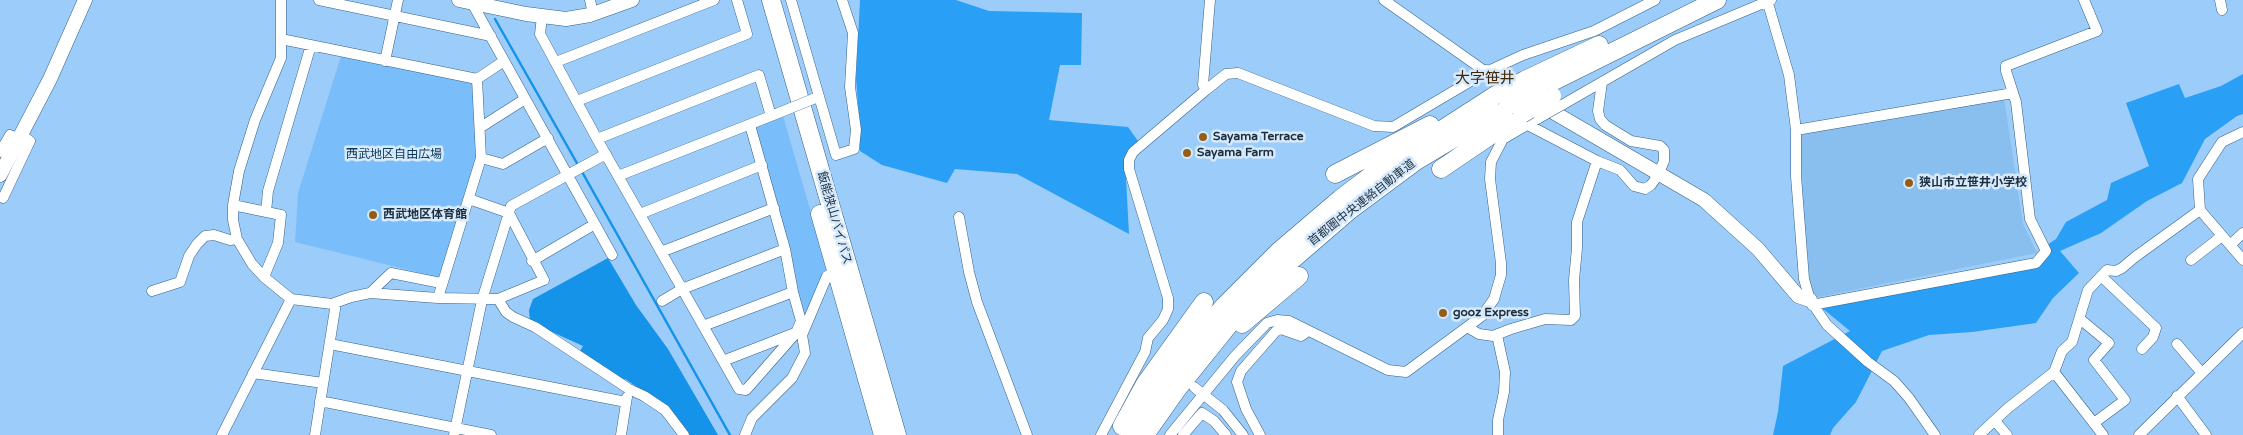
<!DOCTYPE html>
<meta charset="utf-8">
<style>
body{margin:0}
canvas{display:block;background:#9cccf9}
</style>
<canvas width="2243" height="435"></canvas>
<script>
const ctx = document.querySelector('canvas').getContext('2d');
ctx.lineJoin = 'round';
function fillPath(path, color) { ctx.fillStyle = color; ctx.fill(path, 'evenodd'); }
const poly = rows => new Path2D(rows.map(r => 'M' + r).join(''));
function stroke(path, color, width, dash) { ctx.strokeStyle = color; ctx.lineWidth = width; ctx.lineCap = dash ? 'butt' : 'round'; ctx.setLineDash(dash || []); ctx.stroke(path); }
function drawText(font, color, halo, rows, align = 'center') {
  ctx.font = font + ' "Varela Round","Noto Sans JP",sans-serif'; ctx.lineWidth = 5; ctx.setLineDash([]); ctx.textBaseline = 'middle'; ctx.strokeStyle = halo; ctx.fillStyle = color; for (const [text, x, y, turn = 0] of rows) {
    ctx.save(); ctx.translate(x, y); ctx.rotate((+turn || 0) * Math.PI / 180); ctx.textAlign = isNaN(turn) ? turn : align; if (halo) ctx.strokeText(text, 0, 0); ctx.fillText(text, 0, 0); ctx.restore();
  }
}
fillPath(poly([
 [2003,91,2023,224,2037,253,1809,299,1806,275,1800,135]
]), '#89bfef');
fillPath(poly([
 [341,56,470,82,474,86,478,156,440,274,437,277,295,242,298,193],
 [783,116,827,268,827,272,805,320,755,129,757,125]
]), '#79befa');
fillPath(poly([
 [860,0,956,0,989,11,1082,13,1081,65,1060,65,1049,120,1128,127,1138,141,1125,160,1129,234,1017,174,955,169,947,183,882,165,860,151,860,128,856,79],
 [2243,74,2243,114,2237,116,2205,139,2182,183,2147,201,2101,233,2060,251,2079,273,2053,298,2036,323,1972,332,1929,335,1882,351,1856,402,1833,428,1830,435,1773,435,1778,412,1783,366,1850,331,1822,308,2038,260,2041,249,2056,239,2066,222,2107,200,2111,183,2149,166,2126,103,2179,84,2185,98,2221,86]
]), '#2a9ff6');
fillPath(poly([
 [608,258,636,305,668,349,718,435,689,435,666,406,625,379,622,382,579,353,583,346,530,322,529,310,533,299]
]), '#1593e9');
stroke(poly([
 [495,19,578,165],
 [581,170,730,435]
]), '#1593e9', 2.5);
const street = poly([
 [281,0,281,58,255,120,239,171,233,205,233,220,237,239,252,264,264,277,291,299,332,304,351,297,370,293,391,273,441,283],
 [319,0,491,36],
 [590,0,593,14],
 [791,0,836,155,854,149,856,130,850,87,853,33,842,0],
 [1384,0,1486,72],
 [1767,0,1789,75,1796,130,1796,176,1804,279,1810,300,1827,325,1868,362,1894,381,1909,398,1935,435],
 [2220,0,2222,10],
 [472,3,612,255],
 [542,17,540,34,597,139,739,389,746,390,796,333,801,321,793,292,785,249,750,125],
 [281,39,477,79,504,61],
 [385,61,398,0],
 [556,62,714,0],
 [1206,90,1203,85,1210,0],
 [577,101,747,34,737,0],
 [1562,105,1675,40,1771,0],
 [1528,125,1597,161,1620,170,1634,186,1645,189,1651,185,1658,175,1664,161,1664,150,1660,146,1631,141,1605,125,1600,119,1598,111,1602,82],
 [481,127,525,99],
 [1796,130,2013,93],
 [2243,132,2222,142,2198,179,2200,210,2243,260],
 [597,139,759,75,771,116],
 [0,152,10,135,19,139],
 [481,158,503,164,548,138],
 [618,176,776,114],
 [3,198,30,141,21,135],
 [233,205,281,215,278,243,264,277],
 [266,212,268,191,311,45],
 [640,214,762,165],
 [959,217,969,272,977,302,1027,435],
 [2230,245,2243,233],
 [661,252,774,208],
 [2191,260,2222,236],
 [532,261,595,224],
 [2101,276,2156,328,2153,337,2142,349],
 [152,291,180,282,189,256,197,244,205,236,214,235,230,240,237,239],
 [370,293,438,298,498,299,544,280,509,213,469,199],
 [438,298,481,158,477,79],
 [498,299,506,312,513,317,535,327,629,389,644,396,665,410,684,435],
 [662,301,682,289,785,249],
 [1812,305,2036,263,2046,251,2030,219,2016,102,2006,71,2006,66,2097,31,2084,0],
 [2080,319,2109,343,2094,360,2125,400,2094,423],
 [703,326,793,292],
 [1467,327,1479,334,1493,336,1511,329,1545,319,1571,320,1575,316,1574,280,1577,248,1577,222,1597,161],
 [1497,335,1505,372,1504,392,1498,420,1498,435],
 [330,344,626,402],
 [2177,344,2201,372],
 [723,361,795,333],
 [2054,372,2062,351,2072,342,2088,290,2107,270,2116,271,2122,268,2135,257,2200,210],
 [253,373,323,383],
 [1194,387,1223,410,1243,435],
 [2177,396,2206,435],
 [320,401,491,435],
 [1995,421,2007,435],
 [222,435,291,299],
 [315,435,336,303],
 [454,435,482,300,511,206,606,154],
 [621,435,627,397],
 [745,435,752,418,792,378,805,353,802,335,827,276,837,272],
 [1101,435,1145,352,1148,338,1163,320,1168,309,1168,298,1129,169,1129,160,1133,152,1206,90,1226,74,1238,73,1374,126,1393,127,1486,72,1523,55,1594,31,1655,0],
 [1170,435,1235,356,1267,323,1277,320,1289,321,1388,370,1406,372,1482,316,1494,299,1501,275,1501,263,1490,179,1491,162,1503,139,1539,118],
 [1183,435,1202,413,1214,421,1226,435],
 [1260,435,1246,409,1237,382,1241,371,1276,331,1281,329,1301,336,1308,331],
 [1979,435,2008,408,2054,372,2103,435],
 [2139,435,2243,333]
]);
const secondary = poly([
 [459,0,526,14,566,19,590,15,632,0],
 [1486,72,1518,91],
 [1541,105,1704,200,1758,249,1798,296,1810,300],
 [0,175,50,79,85,0]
]);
const highway = poly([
 [771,0,897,435],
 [1525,80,1599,45],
 [1538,89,1717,0],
 [1441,169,1522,114],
 [1335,174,1430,125],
 [820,214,883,435],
 [1242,324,1299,276],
 [1122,426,1145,384,1204,302],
 [1129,435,1167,379,1199,337,1224,306,1279,251,1340,199,1373,174,1494,96],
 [1145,435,1178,388,1236,316,1291,261,1350,210,1416,161,1508,106]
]);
stroke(street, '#346188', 11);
stroke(secondary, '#346188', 15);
stroke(highway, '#346188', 19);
stroke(street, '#fff', 10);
stroke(secondary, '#fff', 14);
stroke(highway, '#fff', 18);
const streetBridge = poly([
 [776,114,813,99],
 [1539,118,1562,105]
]);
const highwayBridge = poly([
 [1494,96,1525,80],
 [1508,106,1538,89],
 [1522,114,1552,96]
]);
stroke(streetBridge, '#346188', 11, []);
stroke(highwayBridge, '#346188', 19, []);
stroke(streetBridge, '#fff', 10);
stroke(highwayBridge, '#fff', 18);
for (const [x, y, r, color] of [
 [1203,137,5,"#945d16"],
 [1187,153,5,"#945d16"],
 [1909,183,5,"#945d16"],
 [373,215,5,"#945d16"],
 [1443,313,5,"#945d16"]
]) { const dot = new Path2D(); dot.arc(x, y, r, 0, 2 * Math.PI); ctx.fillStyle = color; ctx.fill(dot); stroke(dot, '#d7eafc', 2); }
drawText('bold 12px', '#1c2f40', '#d7eafc', [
 ["Sayama Terrace",1213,137],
 ["Sayama Farm",1197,153],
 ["狭山市立笹井小学校",1919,183],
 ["西武地区体育館",383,215],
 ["gooz Express",1453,313]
], 'left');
drawText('12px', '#083658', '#d7eafc', [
 ["西武地区自由広場",394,155]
]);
drawText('12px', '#1c2f40', '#d7eafc', [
 ["首都圏中央連絡自動車道",1362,203,-38],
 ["飯能狭山バイパス",834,218,74]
]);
drawText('15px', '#412606', '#d7eafc', [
 ["大字笹井",1485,79]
]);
</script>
